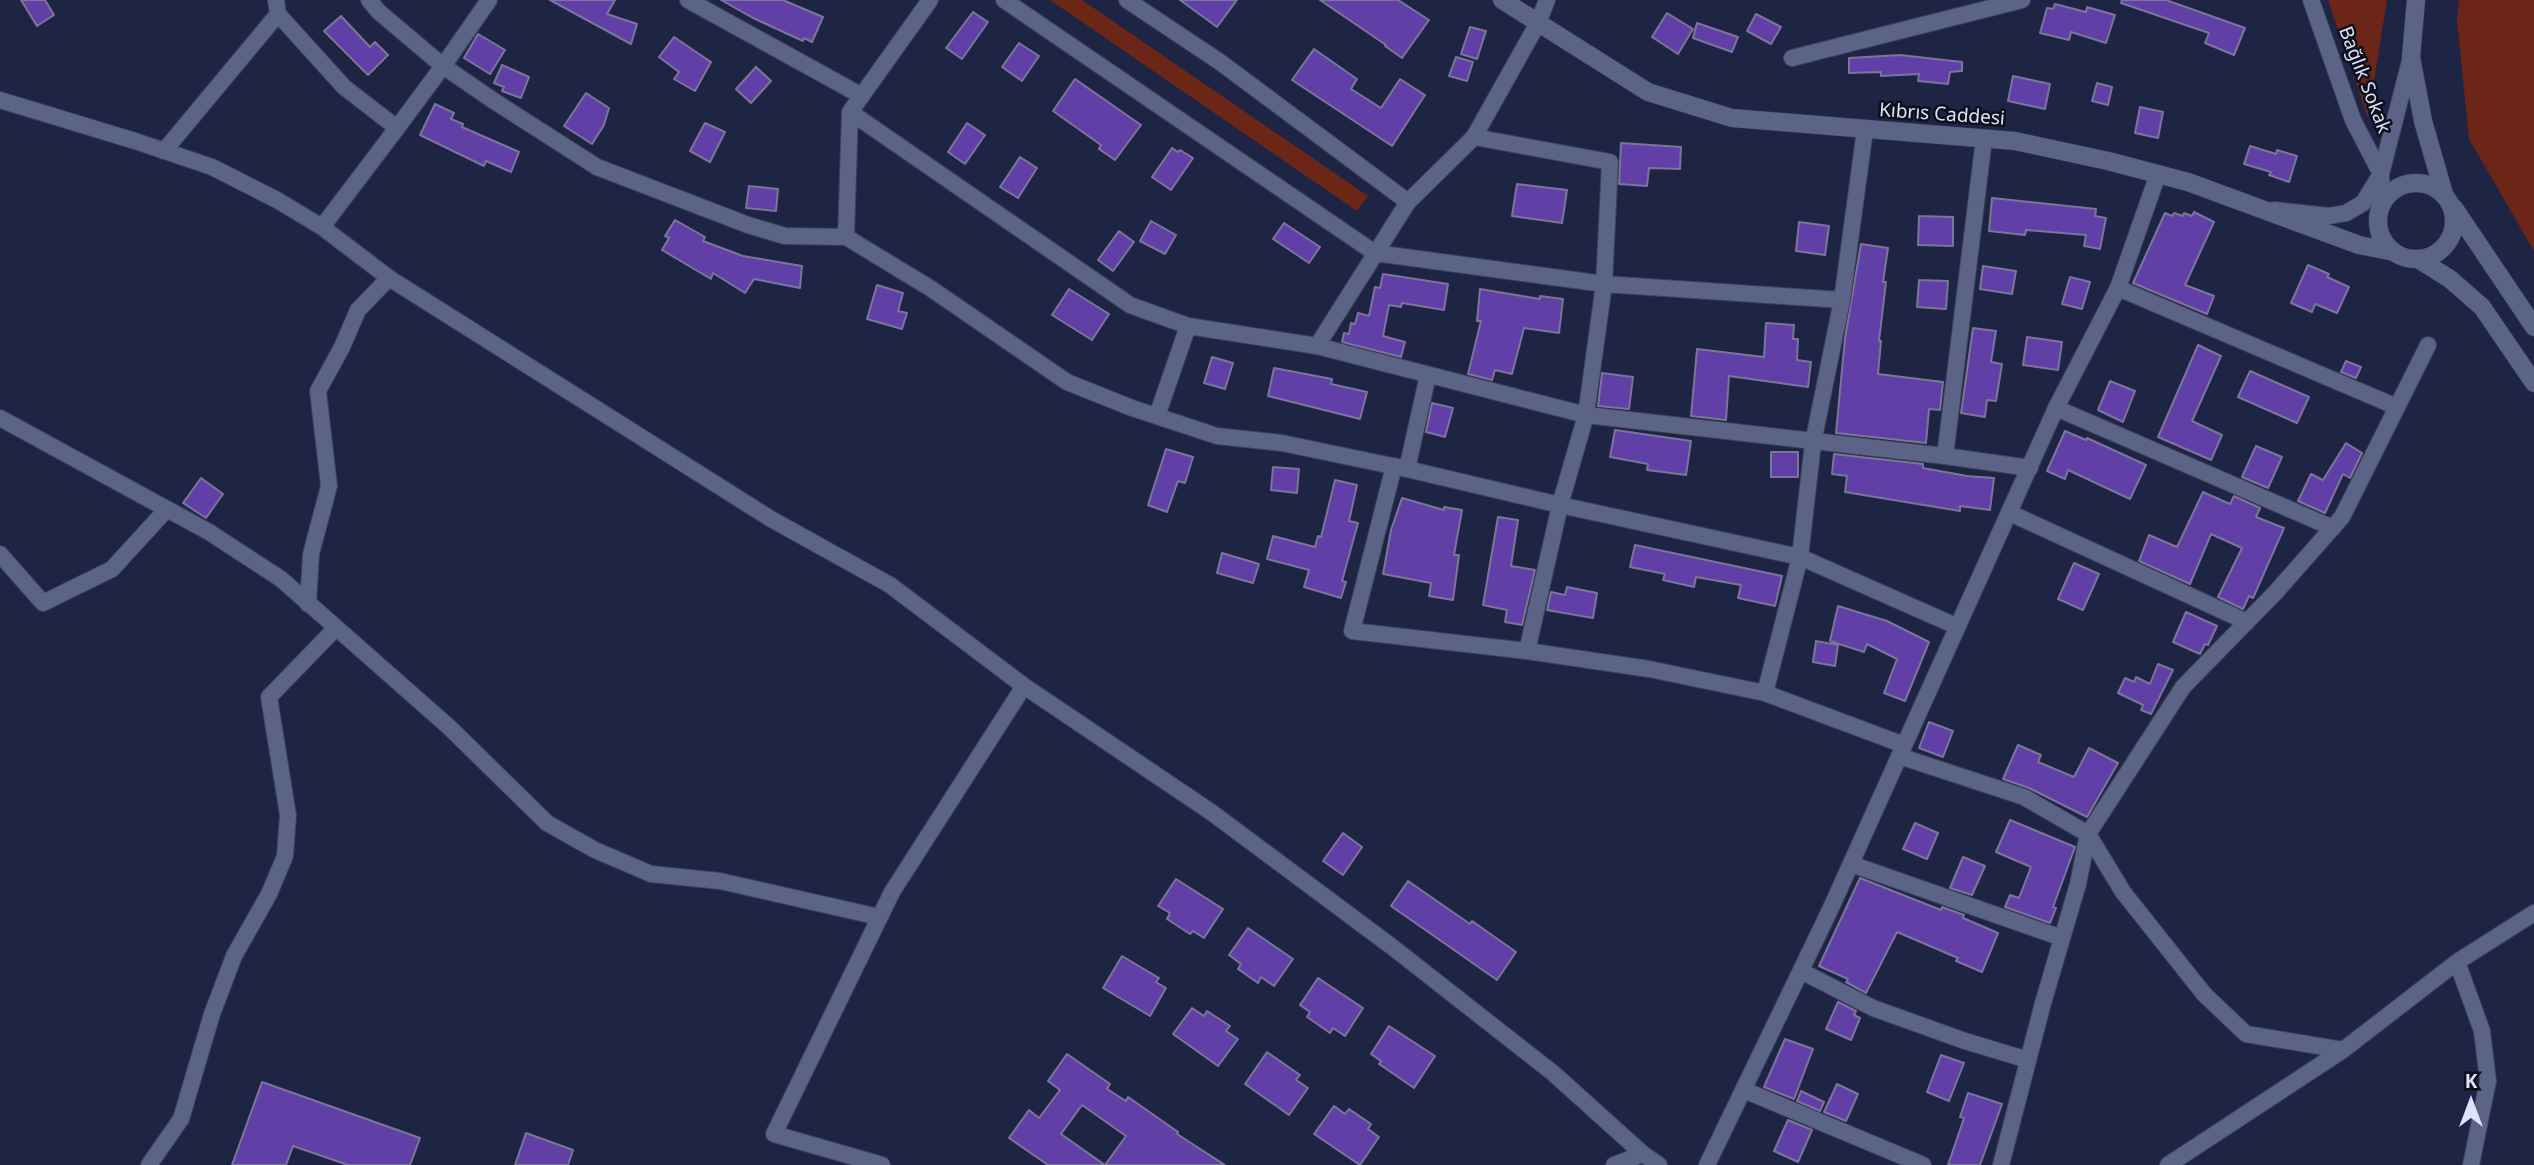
<!DOCTYPE html>
<meta charset="utf-8">
<style>
body{margin:0}
#map{position:relative;width:2534px;height:1165px;overflow:hidden;background:#1e2443;font-family:"Noto Sans",sans-serif}
canvas{display:block}
.north{position:absolute;left:2436px;top:1067px;width:70px;height:70px;-webkit-text-stroke:5px #0c0f1c;paint-order:stroke;rotate:0deg;font-size:19px;font-weight:700;line-height:28px;text-align:center;color:#dee3f7}
.north::after{content:'';display:block;margin:auto;width:24px;height:32px;background:#dee3f7;clip-path:polygon(50% 0,100% 100%,50% 72%,0 100%)}
</style>
<div id="map">
<canvas width="2534" height="1165"></canvas>
<div class="north">K</div>
</div>
<script>
const ctx = document.querySelector('canvas').getContext('2d');
ctx.lineJoin = 'round';
function fillPath(path, color) { ctx.fillStyle = color; ctx.fill(path, 'evenodd'); }
const poly = rows => new Path2D(rows.map(r => 'M' + r).join(''));
function stroke(path, color, width, dash) { ctx.strokeStyle = color; ctx.lineWidth = width; ctx.lineCap = dash ? 'butt' : 'round'; ctx.setLineDash(dash || []); ctx.stroke(path); }
function drawText(font, color, halo, rows, align = 'center') {
  ctx.font = font + ' "Noto Sans",sans-serif'; ctx.lineWidth = 5; ctx.setLineDash([]); ctx.textBaseline = 'middle'; ctx.strokeStyle = halo; ctx.fillStyle = color; for (const [text, x, y, turn = 0] of rows) {
    ctx.save(); ctx.translate(x, y); ctx.rotate((+turn || 0) * Math.PI / 180); ctx.textAlign = isNaN(turn) ? turn : align; if (halo) ctx.strokeText(text, 0, 0); ctx.fillText(text, 0, 0); ctx.restore();
  }
}
fillPath(poly([
 [1050,0,1082,0,1368,196,1357,211],
 [2328,0,2387,0,2368,118],
 [2459,0,2534,0,2534,251,2469,139,2457,20]
]), '#6c2618');
const building = poly([
 [21,0,45,0,54,15,37,26,21,0],
 [550,0,615,0,607,14,637,24,631,44,550,0],
 [721,0,783,0,823,17,812,42,804,38,803,41,753,18,721,0],
 [1180,0,1237,0,1217,27,1180,0],
 [1320,0,1398,0,1429,20,1402,58,1385,46,1386,45,1320,0],
 [2122,0,2166,0,2245,28,2234,55,2205,43,2209,33,2121,3,2122,0],
 [2055,4,2086,12,2087,7,2115,15,2106,43,2071,32,2069,40,2040,33,2047,8,2053,9,2055,4],
 [973,12,988,22,962,59,946,48,973,12],
 [1667,13,1693,29,1678,54,1652,37,1667,13],
 [1756,14,1781,27,1771,44,1747,31,1756,14],
 [341,16,370,47,375,42,388,55,368,75,324,31,341,16],
 [1697,23,1738,37,1732,52,1693,38,1697,23],
 [1470,27,1486,31,1477,59,1461,54,1470,27],
 [478,34,505,50,490,74,464,58,478,34],
 [674,37,711,62,695,91,674,79,679,72,659,57,674,37],
 [1019,43,1039,56,1022,81,1002,67,1019,43],
 [1314,49,1357,79,1351,89,1381,108,1400,79,1425,95,1392,146,1292,80,1314,49],
 [1900,55,1962,62,1962,71,1950,72,1948,84,1918,81,1919,74,1881,76,1881,72,1849,73,1849,58,1900,55],
 [1456,57,1473,62,1467,81,1449,76,1456,57],
 [502,65,529,77,521,98,502,91,504,87,494,83,502,65],
 [756,67,771,81,751,103,736,89,756,67],
 [2013,76,2050,84,2045,109,2008,101,2013,76],
 [1075,79,1141,125,1115,160,1099,149,1101,145,1053,111,1075,79],
 [2097,83,2112,87,2108,105,2092,101,2097,83],
 [586,93,609,108,604,125,592,144,564,126,586,93],
 [435,104,454,113,451,119,463,124,462,127,519,152,511,172,486,161,484,166,420,135,435,104],
 [2140,107,2163,112,2158,138,2135,133,2140,107],
 [705,123,725,132,710,162,690,151,705,123],
 [967,123,985,135,965,164,948,152,967,123],
 [1621,143,1681,147,1680,169,1649,168,1647,186,1619,184,1621,143],
 [2250,146,2276,154,2277,150,2297,156,2289,182,2269,175,2271,172,2244,164,2250,146],
 [1172,148,1178,152,1180,150,1193,158,1171,190,1152,177,1172,148],
 [1020,157,1037,168,1018,198,1000,187,1020,157],
 [1517,184,1567,190,1562,223,1512,216,1517,184],
 [749,186,778,189,776,211,746,208,749,186],
 [1992,198,2096,209,2095,216,2106,218,2100,249,2084,246,2086,235,2026,230,2025,235,1989,231,1992,198],
 [2194,212,2214,222,2185,285,2214,296,2207,314,2133,283,2165,213,2172,216,2174,213,2183,216,2184,213,2192,216,2194,212],
 [1919,216,1953,217,1953,246,1918,245,1919,216],
 [675,220,705,237,703,241,743,256,802,266,800,288,754,279,745,293,713,273,711,279,662,250,669,238,665,236,675,220],
 [1151,221,1176,235,1165,254,1140,241,1151,221],
 [1799,222,1829,226,1825,255,1796,251,1799,222],
 [1284,223,1320,247,1309,263,1273,239,1284,223],
 [1119,231,1134,242,1113,271,1098,260,1119,231],
 [1861,244,1888,248,1883,282,1886,282,1879,341,1881,341,1878,374,1943,382,1940,410,1929,409,1926,443,1836,433,1845,338,1861,244],
 [2308,265,2329,274,2327,277,2349,287,2337,313,2315,304,2312,312,2291,303,2308,265],
 [1983,266,2016,271,2012,294,1980,289,1983,266],
 [1383,274,1448,284,1444,310,1402,303,1401,307,1389,305,1383,336,1405,342,1401,357,1342,342,1344,333,1349,334,1351,323,1355,324,1358,313,1369,316,1375,287,1380,288,1383,274],
 [2070,277,2090,282,2082,309,2062,304,2070,277],
 [1919,280,1948,281,1946,309,1917,307,1919,280],
 [877,285,903,293,898,311,907,313,902,329,867,319,877,285],
 [1069,289,1109,314,1092,340,1052,315,1069,289],
 [1480,289,1540,299,1540,296,1563,299,1559,333,1524,328,1512,374,1495,370,1492,380,1468,374,1481,321,1477,321,1480,289],
 [1766,323,1794,325,1793,339,1798,339,1797,360,1811,362,1808,387,1729,376,1726,420,1691,416,1697,349,1764,357,1766,323],
 [1973,328,1996,331,1991,362,2002,364,1996,401,1987,400,1985,417,1961,413,1973,328],
 [2027,337,2062,342,2058,370,2023,365,2027,337],
 [2198,345,2221,356,2192,421,2222,435,2211,460,2158,437,2198,345],
 [1212,357,1233,363,1225,389,1204,383,1212,357],
 [2346,361,2361,367,2356,378,2341,372,2346,361],
 [1274,368,1332,379,1331,384,1367,392,1360,419,1268,396,1274,368],
 [2250,371,2309,397,2297,423,2238,397,2250,371],
 [1602,373,1633,377,1629,409,1598,406,1602,373],
 [2110,381,2135,391,2123,422,2098,410,2110,381],
 [1432,403,1453,408,1445,437,1426,432,1432,403],
 [1615,430,1691,441,1686,475,1647,470,1648,464,1610,457,1615,430],
 [2065,431,2086,440,2087,438,2146,465,2130,499,2068,470,2065,479,2047,471,2065,431],
 [2346,443,2362,453,2350,478,2343,474,2325,513,2298,501,2311,474,2323,480,2346,443],
 [2256,446,2282,457,2268,488,2242,477,2256,446],
 [1166,449,1193,457,1185,483,1178,481,1167,512,1148,505,1166,449],
 [1771,452,1798,452,1798,477,1771,477,1771,452],
 [1834,454,1923,464,1923,468,1967,476,1994,478,1990,510,1960,506,1960,511,1845,492,1847,476,1832,474,1834,454],
 [1273,467,1299,469,1297,493,1271,490,1273,467],
 [201,478,223,494,206,518,183,503,201,478],
 [1335,480,1357,485,1349,521,1358,523,1342,581,1346,582,1341,598,1304,587,1309,570,1267,559,1273,536,1315,547,1318,536,1321,537,1335,480],
 [2203,492,2230,504,2234,496,2260,508,2256,517,2284,528,2253,598,2249,596,2243,609,2218,597,2242,548,2211,534,2190,584,2139,561,2149,535,2177,547,2203,492],
 [1402,498,1444,510,1444,507,1462,510,1454,555,1459,555,1453,600,1429,596,1431,583,1383,574,1391,530,1402,498],
 [1498,517,1518,520,1511,566,1535,570,1522,625,1505,622,1507,610,1483,605,1498,517],
 [1635,545,1782,576,1775,606,1738,598,1741,585,1696,577,1694,587,1663,580,1665,574,1630,567,1635,545],
 [1222,553,1259,564,1253,583,1217,573,1222,553],
 [2074,563,2099,574,2083,610,2058,599,2074,563],
 [1567,587,1597,593,1593,618,1547,610,1551,592,1565,595,1567,587],
 [1838,606,1887,621,1929,642,1905,701,1884,693,1897,659,1867,644,1864,652,1830,641,1838,606],
 [2186,612,2217,626,2208,645,2205,644,2200,654,2173,642,2186,612],
 [1816,641,1838,645,1835,666,1813,662,1816,641],
 [2158,664,2173,670,2151,714,2141,710,2143,705,2118,693,2125,678,2134,682,2136,677,2150,684,2158,664],
 [1929,722,1953,731,1943,757,1919,748,1929,722],
 [2018,745,2041,755,2038,762,2074,777,2089,748,2118,763,2087,817,2029,788,2003,779,2018,745],
 [2010,820,2075,847,2053,907,2056,908,2050,923,2005,907,2010,895,2019,898,2031,867,1996,852,2010,820],
 [1915,823,1938,833,1927,859,1903,849,1915,823],
 [1343,833,1362,847,1343,875,1323,861,1343,833],
 [1963,857,1985,866,1972,895,1950,888,1963,857],
 [1860,878,1941,910,1942,907,1964,915,1963,918,1998,933,1982,972,1956,961,1958,958,1897,932,1866,993,1846,982,1848,979,1819,966,1860,878],
 [1176,879,1223,909,1204,938,1193,931,1190,934,1167,919,1170,913,1158,906,1176,879],
 [1408,881,1470,924,1472,921,1516,952,1497,980,1391,906,1408,881],
 [1248,928,1293,959,1274,986,1261,977,1258,983,1238,969,1241,964,1229,955,1248,928],
 [1122,956,1159,978,1156,982,1166,988,1150,1016,1103,988,1122,956],
 [1318,978,1363,1008,1345,1036,1333,1028,1330,1033,1307,1017,1310,1012,1300,1005,1318,978],
 [1838,1002,1856,1011,1854,1015,1860,1018,1851,1040,1826,1029,1838,1002],
 [1192,1008,1204,1016,1207,1011,1230,1026,1226,1031,1238,1039,1218,1066,1173,1034,1192,1008],
 [1389,1026,1435,1056,1414,1088,1379,1064,1381,1061,1371,1054,1389,1026],
 [1785,1039,1813,1049,1794,1099,1764,1087,1785,1039],
 [1267,1052,1300,1075,1296,1080,1308,1088,1289,1115,1245,1084,1267,1052],
 [1067,1054,1110,1084,1107,1089,1126,1101,1128,1097,1178,1132,1177,1134,1225,1165,1105,1165,1126,1136,1082,1105,1061,1134,1105,1165,1048,1165,1009,1138,1029,1110,1039,1118,1060,1090,1048,1081,1067,1054],
 [1941,1055,1964,1063,1949,1101,1927,1092,1941,1055],
 [262,1082,420,1138,410,1165,348,1165,293,1146,286,1165,232,1165,262,1082],
 [1837,1084,1858,1094,1846,1121,1824,1112,1837,1084],
 [1801,1091,1824,1102,1820,1111,1797,1101,1801,1091],
 [1968,1093,2002,1104,1980,1165,1948,1165,1964,1118,1960,1117,1968,1093],
 [1334,1106,1345,1114,1349,1109,1371,1124,1368,1129,1379,1137,1360,1165,1314,1134,1334,1106],
 [1788,1120,1812,1130,1798,1162,1774,1151,1788,1120],
 [526,1133,573,1150,568,1165,515,1165,526,1133]
]);
fillPath(building, '#6040a7');
stroke(building, '#7c759a', 2);
const minor = poly([
 [489,0,443,66,494,101,597,167,748,225,785,236,846,237],
 [688,0,862,96],
 [930,0,850,112,846,237,930,288,1067,382,1132,408,1217,436,1282,443,1407,469,1560,505,1527,651],
 [1004,0,1375,253,1604,284,1842,300],
 [1127,0,1220,62,1408,202,1474,137,1538,23,1547,0],
 [2311,0,2353,120,2381,174,2381,207],
 [278,14,344,87,397,128,443,66,379,12,369,0],
 [1792,58,2022,0],
 [0,100,135,141,212,167,277,200,322,227,389,278],
 [850,112,1130,305,1188,326],
 [1865,130,1842,300,1813,443,1800,557,1765,693,1904,745],
 [1474,137,1610,162,1604,284,1586,415,1560,505,1800,557,1956,626],
 [164,151,278,14,276,0],
 [1408,202,1317,346,1586,415,1945,456,2030,468],
 [2274,210,2329,216,2346,213,2363,203,2381,174,2411,57],
 [322,227,397,128],
 [2118,288,2397,407],
 [2056,408,2333,528],
 [1157,416,1188,326,1317,346],
 [0,418,209,532,281,579,449,727,547,823,595,850,651,874,720,881,879,917],
 [1945,456,1984,139],
 [1394,466,1352,631,1527,651,1649,669,1765,693],
 [1407,469,1428,375],
 [2010,513,2247,622],
 [0,554,43,603,112,569,167,509],
 [308,604,311,554,329,486,318,391,342,347,358,310,389,278,771,519,890,585,1024,686,1211,812,1391,946,1553,1073,1643,1154],
 [1899,756,2024,797,2088,834,2123,892,2204,994,2246,1034,2343,1050,2457,962,2534,913],
 [1851,864,2062,938],
 [2457,962,2482,1031,2488,1081,2471,1165],
 [1801,971,1873,1008,1965,1041,2028,1060],
 [1744,1090,1923,1165],
 [149,1165,181,1119,212,1014,234,956,269,894,285,856,288,815,269,697,335,629],
 [882,1165,774,1134,892,892,1024,686],
 [1614,1165,1643,1154,1659,1165],
 [1707,1165,1830,910,2056,408,2118,288,2158,174],
 [2001,1165,2043,1003,2078,884,2088,834,2183,687,2275,593,2342,517,2428,345],
 [2168,1165,2343,1050]
]);
const tertiary = poly([
 [2416,0,2411,57,2423,121,2444,194]
]);
const secondary = poly([
 [1502,0,1648,92,1732,118,2015,141,2108,161,2188,182,2359,245,2394,252],
 '2378 221a38 38 0 1 1 76 0a38 38 0 1 1-76 0Z',
 [2454,208,2534,327],
 [2418,259,2450,279,2482,307,2534,383]
]);
stroke(minor, '#3c405a', 18);
stroke(tertiary, '#3c405a', 19);
stroke(secondary, '#3c405a', 19);
stroke(minor, '#5b6487', 16);
stroke(tertiary, '#5b6487', 18);
stroke(secondary, '#5b6487', 18);
drawText('19px', '#dee3f7', '#0c0f1c', [
 ["Bağlık Sokak",2364,80,69],
 ["Kıbrıs Caddesi",1942,115,4]
]);
</script>
